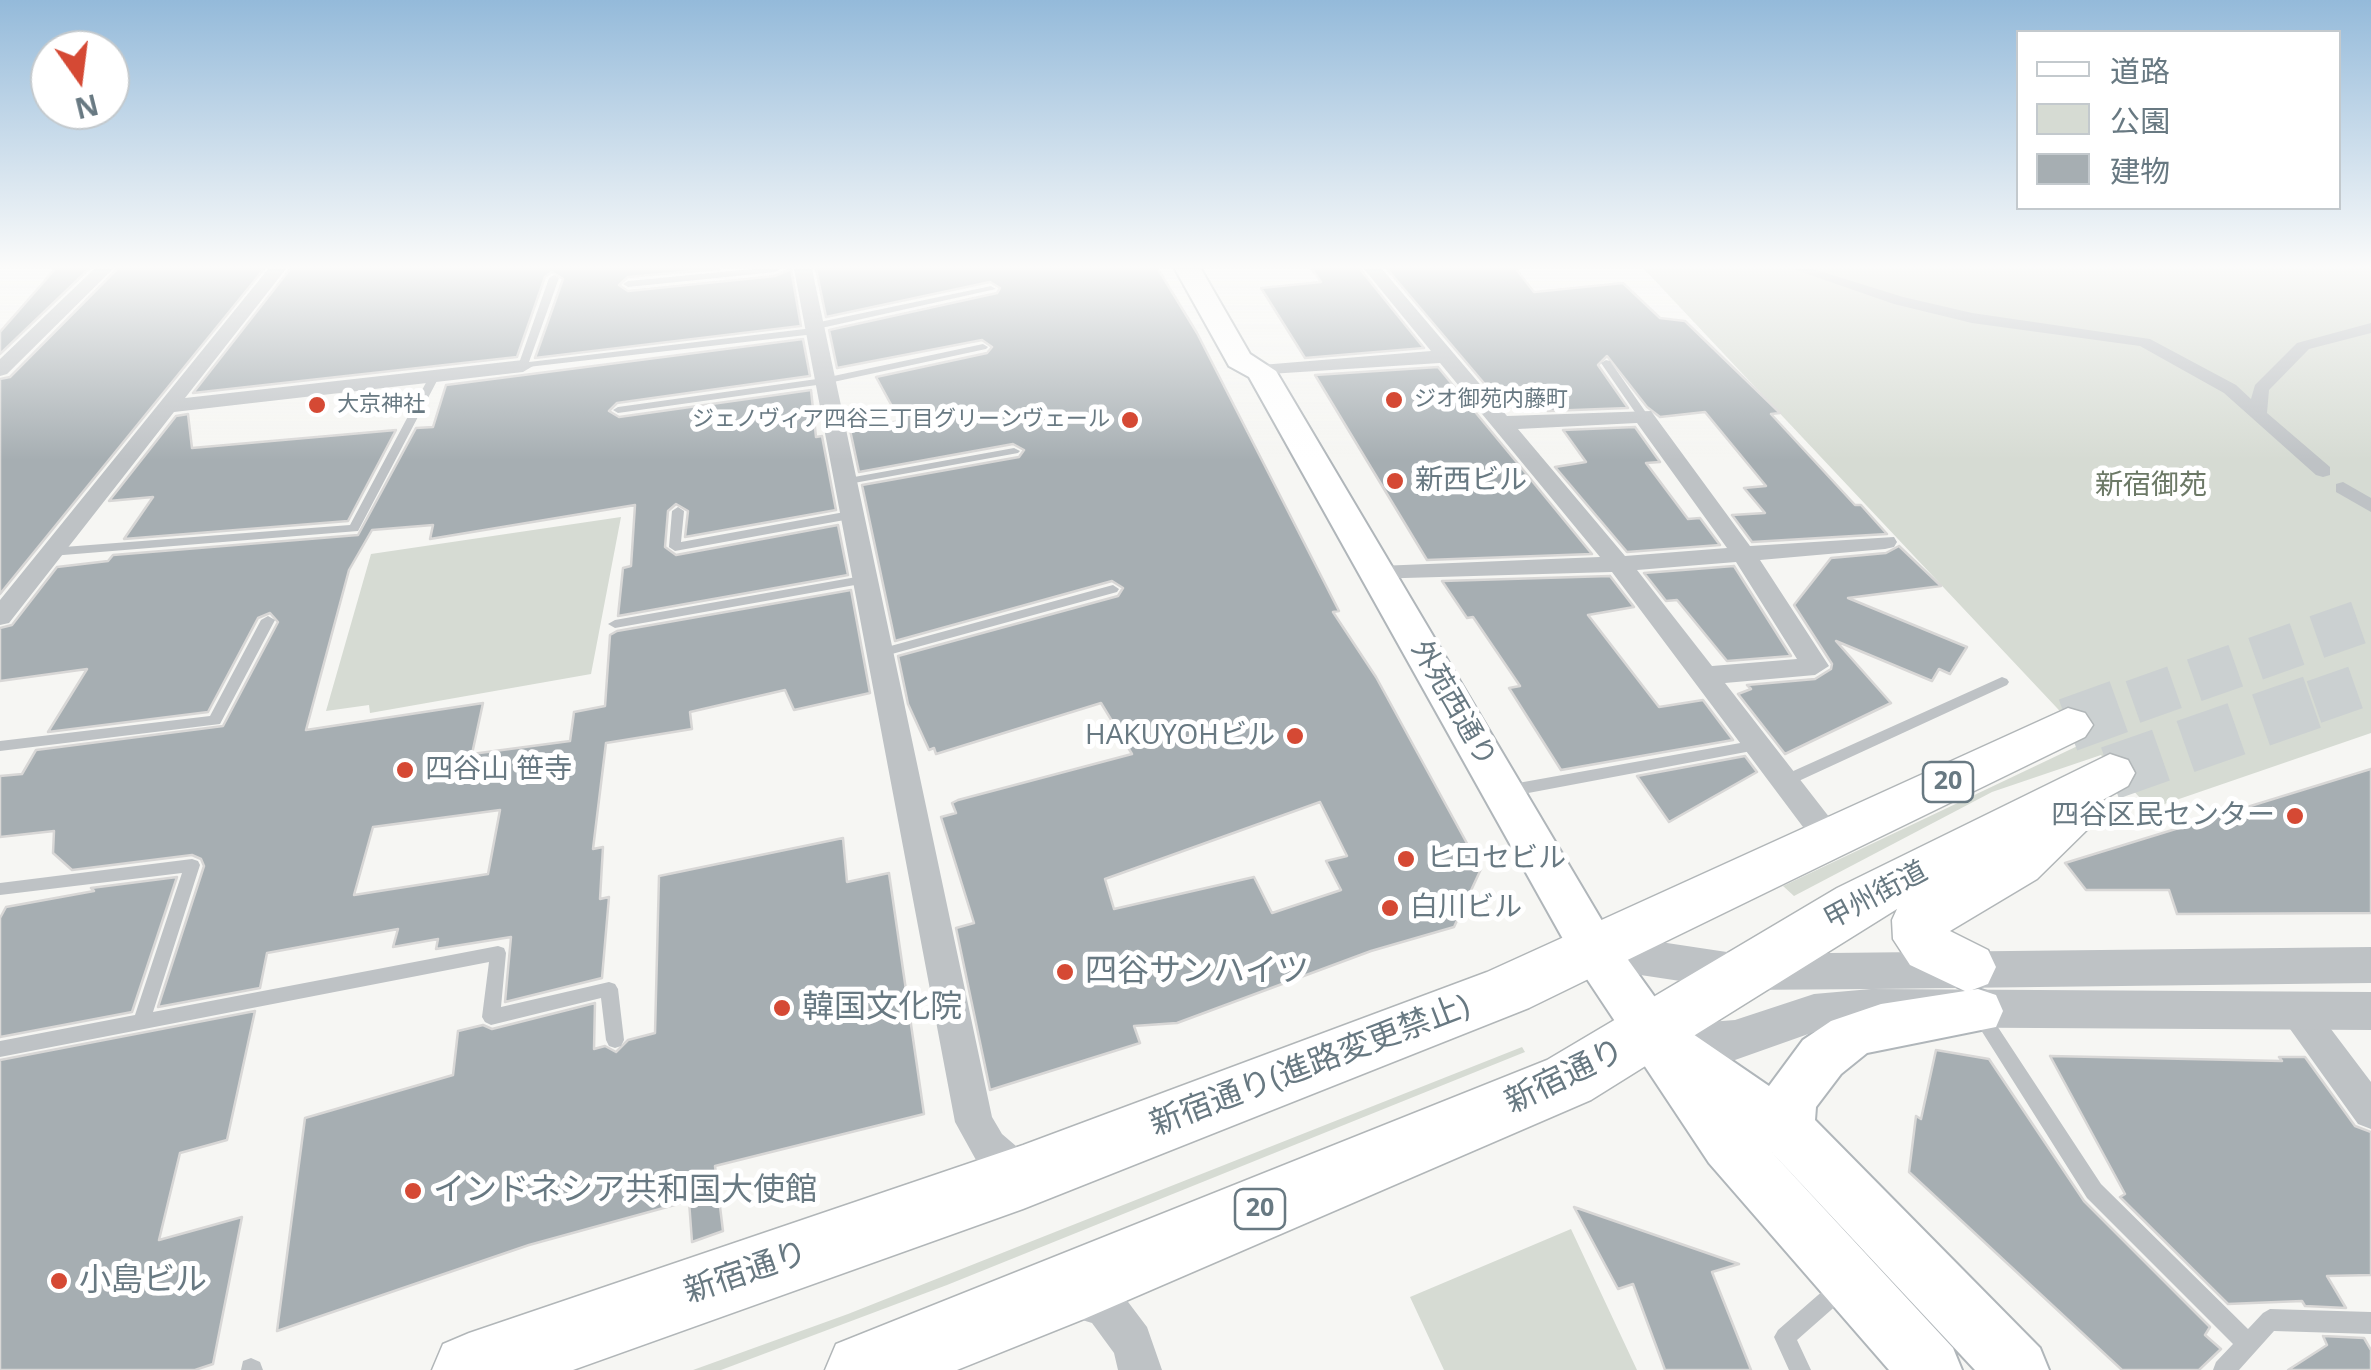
<!DOCTYPE html>
<meta charset="utf-8">
<style>
body{margin:0}
#map{position:relative;width:2371px;height:1370px;overflow:hidden;background:#f6f6f3;font-family:"Open Sans","Noto Sans JP",sans-serif}
canvas{display:block}
.legend{position:absolute;left:2016px;top:30px;width:325px;height:180px;box-sizing:border-box;background:#fff;border:2px solid #c3c9cd;margin:0;padding:12px 18px;list-style:none;font-size:30px;color:#687982}
.legend li{display:flex;align-items:center;gap:20px;height:50px}
.legend b{width:50px;border:2px solid #c3c9cd}
.north{position:absolute;left:30px;top:30px;width:100px;height:100px;box-sizing:border-box;background:#fff;border:2px solid #c3c9cd;border-radius:50%;rotate:166deg;font-size:28px;font-weight:700;line-height:40px;text-align:center;color:#687982}
.north::after{content:'';display:block;margin:auto;width:35px;height:45px;background:#d54934;clip-path:polygon(50% 0,100% 100%,50% 72%,0 100%)}
</style>
<div id="map">
<canvas width="2371" height="1370"></canvas>
<ul class="legend">
<li><b style="height:12px;background:#fff"></b>道路</li>
<li><b style="height:28px;background:#d6dbd3"></b>公園</li>
<li><b style="height:28px;background:#a6aeb2"></b>建物</li>
</ul>
<div class="north">N</div>
</div>
<script>
const ctx = document.querySelector('canvas').getContext('2d');
ctx.lineJoin = 'round';
function fillPath(path, color) { ctx.fillStyle = color; ctx.fill(path, 'evenodd'); }
const poly = rows => new Path2D(rows.map(r => 'M' + r).join(''));
function stroke(path, color, width, dash) { ctx.strokeStyle = color; ctx.lineWidth = width; ctx.lineCap = dash ? 'butt' : 'round'; ctx.setLineDash(dash || []); ctx.stroke(path); }
function drawText(font, color, halo, rows, align = 'center') {
  ctx.font = font + ' "Open Sans","Noto Sans JP",sans-serif'; ctx.lineWidth = 10; ctx.setLineDash([]); ctx.textBaseline = 'middle'; ctx.strokeStyle = halo; ctx.fillStyle = color; for (const [text, x, y, turn = 0] of rows) {
    ctx.save(); ctx.translate(x, y); ctx.rotate((+turn || 0) * Math.PI / 180); ctx.textAlign = isNaN(turn) ? turn : align; if (halo) ctx.strokeText(text, 0, 0); ctx.fillText(text, 0, 0); ctx.restore();
  }
}
fillPath(poly([
 [1644,269,2371,269,2371,733,2150,809,2101,755,1992,792,1794,896,1783,886,2088,741],
 [621,517,591,674,370,713,369,705,326,711,371,554],
 [1522,1047,1525,1052,947,1285,721,1370,693,1370,848,1314],
 [1571,1229,1637,1370,1444,1370,1410,1297]
]), '#d6dbd3');
const building = poly([
 [55,269,89,269,0,354,0,332,55,269],
 [117,269,264,269,0,594,0,379,10,377,117,269],
 [290,269,719,269,628,277,619,285,628,291,775,276,791,269,801,326,535,358,563,279,552,272,545,277,517,357,193,393,290,269],
 [816,269,1158,269,1197,333,1339,611,1333,612,1376,677,1481,869,1454,927,1371,951,1177,1023,1134,1026,1140,1043,990,1090,956,928,974,923,941,817,956,813,952,803,958,800,1132,754,1101,703,936,754,934,748,929,750,908,704,898,656,1118,596,1123,588,1112,581,895,641,862,485,1019,457,1024,450,1013,444,859,472,850,430,900,421,876,377,987,353,992,347,982,340,837,368,829,330,997,293,1000,288,990,282,826,317,816,269],
 [1320,802,1347,856,1326,861,1341,890,1272,913,1254,877,1114,909,1105,879,1320,802],
 [1312,269,1360,269,1424,348,1305,358,1261,288,1321,282,1312,269],
 [1387,269,1516,269,1534,292,1623,283,1660,318,1685,321,1780,413,1771,414,1855,505,1861,505,1887,534,1752,542,1732,515,1765,513,1744,488,1766,486,1705,412,1660,417,1647,407,1607,356,1598,365,1628,408,1548,411,1543,403,1505,408,1387,269],
 [803,339,810,376,617,403,609,411,619,417,811,390,816,437,822,436,836,510,685,537,688,511,676,504,668,511,665,547,676,555,838,525,848,575,618,616,623,568,631,566,635,505,430,539,433,525,372,530,349,570,306,730,483,703,472,754,570,741,574,712,605,706,610,635,617,631,851,590,870,693,794,710,785,690,690,712,692,729,606,743,593,849,603,847,600,899,609,897,602,978,505,1002,511,937,436,949,438,939,393,947,398,929,267,953,260,988,158,1007,204,866,201,859,192,855,72,870,53,853,54,831,0,837,0,776,22,774,36,750,223,726,278,622,270,613,258,618,208,712,48,732,87,669,0,681,0,628,12,625,57,567,108,561,113,555,358,535,416,428,433,427,446,385,803,339],
 [500,810,488,874,354,895,373,827,500,810],
 [1438,367,1524,471,1592,554,1427,560,1315,375,1438,367],
 [188,414,192,448,396,430,348,521,124,539,153,497,109,501,176,416,188,414],
 [1635,427,1660,462,1646,463,1688,519,1700,518,1720,545,1627,552,1555,467,1586,462,1563,430,1635,427],
 [1899,546,1941,586,1848,598,1967,647,1950,674,1939,669,1932,681,1836,641,1891,703,1785,754,1738,694,1751,689,1747,685,1815,679,1831,669,1832,664,1794,605,1831,558,1886,553,1899,546],
 [1734,566,1791,656,1727,661,1677,600,1666,601,1644,573,1734,566],
 [1610,576,1634,607,1588,615,1659,707,1703,700,1733,740,1561,770,1509,688,1520,686,1473,617,1467,618,1442,581,1610,576],
 [1745,756,1757,772,1669,822,1637,776,1745,756],
 [2371,769,2371,913,2177,914,2169,890,2086,890,2065,863,2371,769],
 [843,838,847,882,889,873,924,1114,715,1166,723,1231,692,1242,689,1201,529,1245,277,1331,305,1118,453,1075,458,1031,483,1025,492,1029,595,1003,594,1049,605,1046,616,1052,628,1040,655,1033,659,876,843,838],
 [177,877,132,1012,0,1037,0,918,6,907,94,891,91,888,177,877],
 [255,1011,227,1140,180,1153,159,1240,242,1217,213,1364,195,1370,0,1370,0,1060,255,1011],
 [1936,1050,1989,1059,2084,1201,2210,1327,2205,1335,2221,1349,2199,1370,2122,1370,1909,1172,1916,1116,1921,1119,1936,1050],
 [2050,1056,2282,1061,2279,1057,2305,1057,2355,1126,2371,1132,2371,1275,2327,1276,2346,1308,2305,1306,2302,1301,2228,1304,2120,1197,2125,1194,2050,1056],
 [1574,1207,1739,1264,1712,1272,1751,1370,1665,1370,1633,1284,1618,1289,1574,1207],
 [2323,1336,2364,1338,2371,1350,2371,1370,2288,1370,2327,1345,2323,1336]
]);
fillPath(building, '#a6aeb2');
stroke(building, '#d8d7d6', 2.5);
stroke(poly([
 [2133,702,2371,618],
 [2314,702,2371,682]
]), '#cbd0d1', 44, [44, 21]);
stroke(poly([
 [2068,725,2140,699],
 [2110,773,2321,699]
]), '#cbd0d1', 54, [54, 26]);
const secondary = poly([
 [1175,269,1201,269,1250,354,1276,371,1611,936,1677,1028,1693,1034,1769,1086,1803,1040,1831,1021,1881,1004,1978,989,1996,995,2003,1011,1996,1027,1867,1053,1841,1074,1816,1107,1815,1120,2040,1348,2049,1370,1975,1370,1767,1147,1953,1348,1962,1370,1889,1370,1709,1163,1577,964,1249,377,1229,366,1175,269]
]);
const trunk = poly([
 [2068,708,2085,713,2093,725,2085,737,1529,1008,1023,1209,573,1370,432,1370,443,1344,469,1333,1023,1145,1487,972,2068,708],
 [2110,754,2128,760,2135,773,2128,786,2099,802,2102,808,2095,822,2037,879,1950,931,1988,950,1996,967,1988,984,1967,992,1910,965,1893,939,1892,920,1897,909,1591,1100,1084,1319,957,1370,825,1370,836,1344,1547,1060,1837,888,2110,754]
]);
stroke(secondary, '#b0b6ba', 4);
stroke(trunk, '#b1b6b8', 3);
fillPath(poly([
 [753,269,780,269,775,272,628,287,623,284,628,281,753,269],
 [554,275,559,278,529,362,813,328,810,326,815,323,991,286,996,289,817,329,820,331,815,334,519,368,518,366,549,278,554,275],
 [983,344,988,347,986,349,824,384,618,413,613,410,618,407,824,378,983,344],
 [1606,360,1610,361,1647,414,1647,418,1639,418,1601,363,1606,360],
 [434,374,439,377,358,531,51,556,45,552,51,548,350,525,429,377,434,374],
 [1014,448,1020,451,1018,453,843,485,837,482,843,479,1014,448],
 [678,507,684,511,681,542,850,511,856,515,850,519,675,551,669,547,672,511,678,507],
 [862,576,866,577,868,580,866,583,615,628,608,624,615,620,862,576],
 [1113,585,1119,589,1117,592,881,657,874,653,876,650,1113,585],
 [268,616,275,620,220,724,0,751,0,741,210,716,261,620,268,616],
 [2002,677,2007,679,2009,682,2007,685,1790,785,1780,785,1778,781,1780,777,2002,677],
 [1757,740,1762,741,1764,745,1762,749,1507,797,1502,795,1500,791,1502,787,1507,785,1757,740],
 [192,859,198,861,200,865,153,1012,498,946,504,948,506,953,501,1007,609,982,615,984,618,989,624,1040,621,1046,615,1048,609,1046,606,1040,601,998,491,1025,485,1022,482,1017,489,962,0,1057,0,1041,135,1015,182,873,0,895,0,883,192,859],
 [1980,1006,1986,1009,2101,1184,2248,1329,2263,1313,2270,1309,2371,1312,2371,1334,2274,1331,2239,1370,2213,1370,2216,1362,2233,1344,2087,1198,1974,1019,1971,1014,1974,1009,1980,1006],
 [1840,1279,1847,1282,1850,1289,1847,1296,1797,1340,1811,1370,1789,1370,1774,1337,1778,1330,1833,1282,1840,1279],
 [251,1358,260,1362,263,1370,241,1370,243,1361,251,1358]
]), '#bec2c5');
fillPath(poly([
 [1793,269,1813,269,1903,297,1972,313,2150,339,2236,385,2251,399,2255,385,2297,343,2371,323,2371,333,2309,349,2269,390,2267,413,2330,467,2330,475,2323,477,2316,475,2224,393,2140,346,1972,323,1894,304,1793,269],
 [2343,482,2371,498,2371,512,2336,492,2336,484,2343,482]
]), '#bec2c5');
fillPath(poly([
 [94,269,113,269,7,374,0,376,0,359,94,269],
 [268,269,286,269,185,398,523,360,533,366,523,372,174,412,9,623,0,625,0,600,268,269],
 [794,269,812,269,992,1117,1002,1134,1037,1164,1042,1177,1037,1190,1023,1196,1009,1190,976,1160,955,1122,794,269],
 [1364,269,1382,269,1507,416,1651,411,1750,546,1894,537,1897,542,1894,547,1885,549,1760,560,1829,666,1815,675,1725,683,1840,831,1845,839,1840,847,1829,851,1818,847,1612,572,1370,579,1367,574,1370,569,1379,566,1600,557,1440,363,1254,375,1254,367,1261,365,1431,351,1364,269],
 [1637,423,1727,548,1625,556,1518,429,1637,423],
 [1736,562,1797,659,1712,666,1637,570,1736,562],
 [2297,996,2309,1000,2371,1082,2371,1129,2358,1124,2285,1022,2280,1011,2285,1000,2297,996],
 [1071,1276,1119,1290,1147,1327,1162,1370,1118,1370,1114,1353,1092,1323,1056,1312,1050,1297,1056,1282,1071,1276]
]), '#bec2c5');
fillPath(poly([
 [1594,932,1740,954,2371,947,2371,983,1872,989,2371,992,2371,1030,1871,1027,1814,1032,1735,1060,1709,1062,1641,1049,1634,1035,1641,1021,1657,1015,1709,1022,1735,1020,1814,994,1871,989,1740,990,1594,968,1579,963,1573,950,1579,937,1594,932]
]), '#bec2c5');
fillPath(secondary, '#fff');
fillPath(trunk, '#fff');
const sky = ctx.createLinearGradient(0, 0, 0, 460);
sky.addColorStop(0, '#94bada');
sky.addColorStop(0.58, '#fbfbfa');
sky.addColorStop(1, '#fbfbfa00');
ctx.fillStyle = sky;
ctx.fillRect(0, 0, 2371, 460);
for (const [x, y, r, color] of [
 [1394,400,10,"#d54934"],
 [317,405,10,"#d54934"],
 [1130,420,10,"#d54934"],
 [1395,481,10,"#d54934"],
 [1295,736,10,"#d54934"],
 [405,770,10,"#d54934"],
 [2295,816,10,"#d54934"],
 [1406,859,10,"#d54934"],
 [1390,908,10,"#d54934"],
 [1065,972,10,"#d54934"],
 [782,1008,10,"#d54934"],
 [413,1191,10,"#d54934"],
 [59,1281,10,"#d54934"]
]) { const dot = new Path2D(); dot.arc(x, y, r, 0, 2 * Math.PI); ctx.fillStyle = color; ctx.fill(dot); stroke(dot, '#fff', 4); }
drawText('22px', '#687982', '#fff', [
 ["ジオ御苑内藤町",1414,400],
 ["大京神社",337,405],
 ["ジェノヴィア四谷三丁目グリーンヴェール",1110,420,"right"]
], 'left');
for (const [x, y, w] of [
 [1948,782,50],
 [1260,1209,50]
]) { const box = new Path2D(); box.roundRect(x - w / 2, y - 20, w, 40, 8); ctx.fillStyle = '#fff'; ctx.fill(box); stroke(box, '#687982', 2.5); }
drawText('bold 25px', '#687982', null, [
 ["20",1948,782],
 ["20",1260,1209]
]);
drawText('28px', '#687982', '#fff', [
 ["新西ビル",1415,481],
 ["HAKUYOHビル",1275,736,"right"],
 ["四谷山 笹寺",425,770],
 ["四谷区民センター",2275,816,"right"],
 ["ヒロセビル",1426,859],
 ["白川ビル",1410,908]
], 'left');
drawText('28px', '#6c7966', '#fff', [
 ["新宿御苑",2151,486]
]);
drawText('28px', '#687982', '#fff', [
 ["外苑西通り",1453,704,60],
 ["甲州街道",1876,896,-28]
]);
drawText('32px', '#687982', '#fff', [
 ["四谷サンハイツ",1085,972],
 ["韓国文化院",802,1008],
 ["インドネシア共和国大使館",433,1191],
 ["小島ビル",79,1281]
], 'left');
drawText('32px', '#687982', '#fff', [
 ["新宿通り(進路変更禁止)",1310,1066,-21],
 ["新宿通り",1565,1077,-26],
 ["新宿通り",746,1273,-19]
]);
</script>
